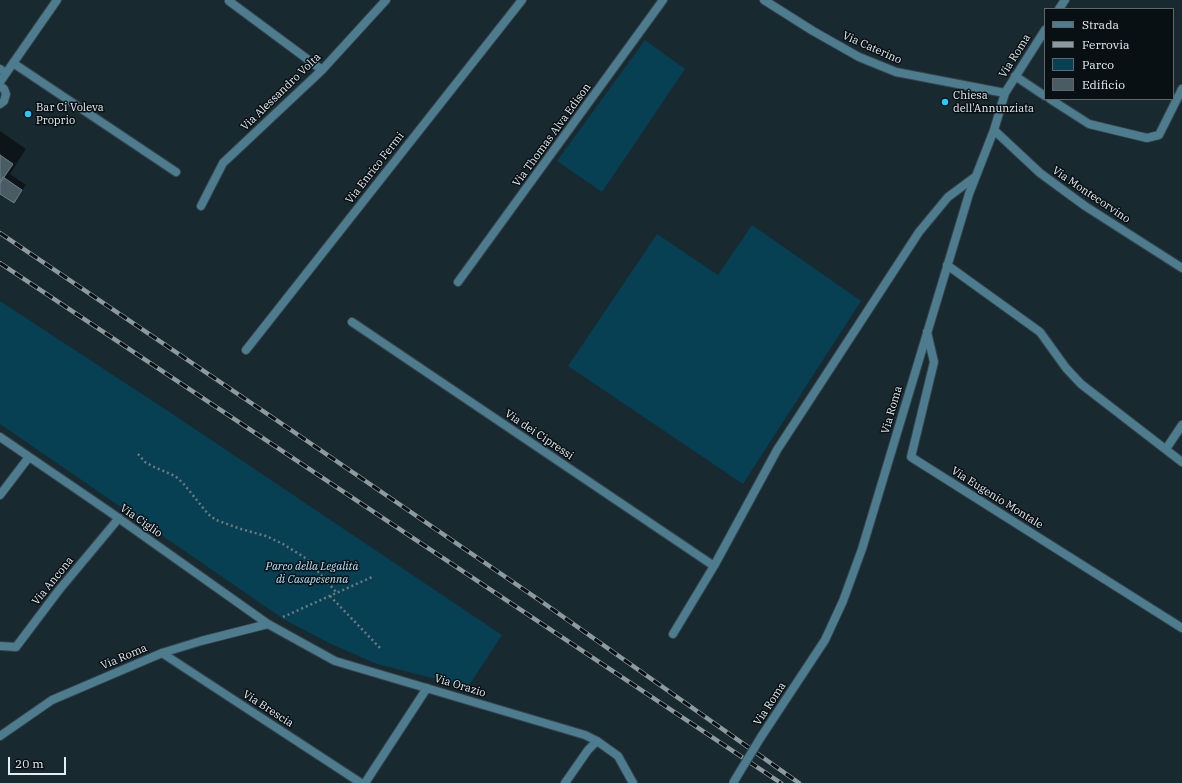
<!DOCTYPE html>
<meta charset="utf-8">
<style>
body{margin:0}
#map{position:relative;width:1182px;height:783px;overflow:hidden;background:#192930;font-family:"IBM Plex Serif",serif}
canvas{display:block}
.legend{position:absolute;left:1044px;top:8px;width:130px;height:92px;box-sizing:border-box;background:#091014;border:1px solid #60686d;margin:0;padding:5px 7px;list-style:none;font-size:12px;color:#e3edf2}
.legend li{display:flex;align-items:center;gap:8px;height:20px}
.legend b{width:20px;border:1px solid #60686d}
.scale{position:absolute;left:8px;top:757px;width:58px;height:18px;box-sizing:border-box;border:2px solid #e3edf2;border-top:0;padding-left:5px;font-size:12px;line-height:14px;white-space:nowrap;color:#e3edf2;-webkit-text-stroke:3px #091014;paint-order:stroke}
</style>
<div id="map">
<canvas width="1182" height="783"></canvas>
<ul class="legend">
<li><b style="height:5px;background:#4e7c8f"></b>Strada</li>
<li><b style="height:5px;background:#8d9aa0"></b>Ferrovia</li>
<li><b style="height:11px;background:#073f53"></b>Parco</li>
<li><b style="height:11px;background:#495b63"></b>Edificio</li>
</ul>
<div class="scale">20 m</div>
</div>
<script>
const ctx = document.querySelector('canvas').getContext('2d');
ctx.lineJoin = 'round';
function fillPath(path, color) { ctx.fillStyle = color; ctx.fill(path, 'evenodd'); }
const poly = rows => new Path2D(rows.map(r => 'M' + r).join(''));
function stroke(path, color, width, dash) { ctx.strokeStyle = color; ctx.lineWidth = width; ctx.lineCap = dash ? 'butt' : 'round'; ctx.setLineDash(dash || []); ctx.stroke(path); }
function drawText(font, color, halo, rows, align = 'center') {
  ctx.font = font + ' "IBM Plex Serif",serif'; ctx.lineWidth = 3; ctx.setLineDash([]); ctx.textBaseline = 'middle'; ctx.strokeStyle = halo; ctx.fillStyle = color; for (const [text, x, y, turn = 0] of rows) {
    ctx.save(); ctx.translate(x, y); ctx.rotate((+turn || 0) * Math.PI / 180); ctx.textAlign = isNaN(turn) ? turn : align; if (halo) ctx.strokeText(text, 0, 0); ctx.fillText(text, 0, 0); ctx.restore();
  }
}
fillPath(poly([
 [645,40,685,69,602,192,557,161],
 [752,225,861,301,743,484,568,366,657,234,718,275],
 [0,301,171,413,502,635,468,687,377,664,331,644,285,620,0,424]
]), '#073f53');
fillPath(poly([
 [0,131,26,149,10,174,26,185,13,202,0,193]
]), '#0007');
const building = poly([
 [0,155,13,164,0,183,0,155],
 [3,177,22,190,14,203,0,194,0,183,3,177]
]);
fillPath(building, '#495b63');
stroke(building, '#6d7f88', 1);
const service = poly([
 [0,69,6,73]
]);
const minor = poly([
 [764,0,813,31,859,57,896,72,1005,93],
 [229,1,322,70],
 [1059,9,1065,0],
 [13,63,176,172],
 [1015,76,1045,96],
 [0,82,57,0],
 [0,86,4,89,6,94,4,101,0,104],
 [1050,99,1089,124,1147,138,1159,135,1182,89],
 [994,130,1040,173,1085,206,1182,268],
 [201,206,223,163,322,70,386,0],
 [947,265,1040,332,1066,368,1081,384,1182,462],
 [458,282,663,0],
 [352,322,714,566],
 [927,332,934,362,911,457,1182,628],
 [246,350,522,0],
 [0,437,107,510,268,624,335,661,585,735,597,741,618,756,633,783],
 [1166,449,1182,425],
 [0,495,29,457],
 [673,634,714,566,777,450,919,232,948,197,975,177],
 [0,646,16,647,59,590,119,518],
 [162,653,361,783],
 [0,736,52,700,162,653,201,641,268,624],
 [761,737,825,640,843,601,862,549,969,194,994,130,1005,93,1045,30],
 [365,783,427,688],
 [565,783,588,750,597,741]
]);
stroke(service, '#35444b', 10);
stroke(minor, '#35444b', 10);
stroke(poly([
 [138,454,145,462,152,466,175,476,183,483,208,514,216,520,241,529,266,536,283,544,307,559,337,593],
 [330,596,382,650],
 [283,617,372,577]
]), '#6d7b81', 2.5, [2, 3]);
stroke(service, '#4e7c8f', 8);
stroke(minor, '#4e7c8f', 8);
const rail = poly([
 [0,233,291,430,545,604,799,783],
 [0,263,781,783]
]);
stroke(rail, '#8d9aa0', 4.5);
stroke(rail, '#091014', 3, [9]);
const minorBridge = poly([
 [733,783,761,737]
]);
stroke(minorBridge, '#35444b', 10, []);
stroke(minorBridge, '#4e7c8f', 8);
for (const [x, y, r, color] of [
 [945,102,4,"#26c9fe"],
 [28,114,4,"#26c9fe"]
]) { const dot = new Path2D(); dot.arc(x, y, r, 0, 2 * Math.PI); ctx.fillStyle = color; ctx.fill(dot); stroke(dot, '#091014', 1.5); }
drawText('11px', '#e3edf2', '#091014', [
 ["Via Caterino",872,48,24],
 ["Via Roma",1015,56,-58],
 ["Via Alessandro Volta",281,92,-44],
 ["Via Thomas Alva Edison",552,135,-54],
 ["Via Enrico Fermi",375,168,-52],
 ["Via Montecorvino",1091,195,34],
 ["Via Roma",892,410,-74],
 ["Via dei Cipressi",539,435,34],
 ["Via Eugenio Montale",997,498,32],
 ["Via Ciglio",141,521,35],
 ["Via Ancona",53,581,-51],
 ["Via Roma",124,657,-23],
 ["Via Orazio",460,686,17],
 ["Via Roma",770,704,-57],
 ["Via Brescia",268,709,33]
]);
drawText('11px', '#e3edf2', '#091014', [
 ["Chiesa",953,96],
 ["dell'Annunziata",953,109],
 ["Bar Ci Voleva",36,108],
 ["Proprio",36,121]
], 'left');
drawText('italic 11px', '#b4e6fd', '#091014', [
 ["Parco della Legalità",312,567],
 ["di Casapesenna",312,580]
]);
</script>
